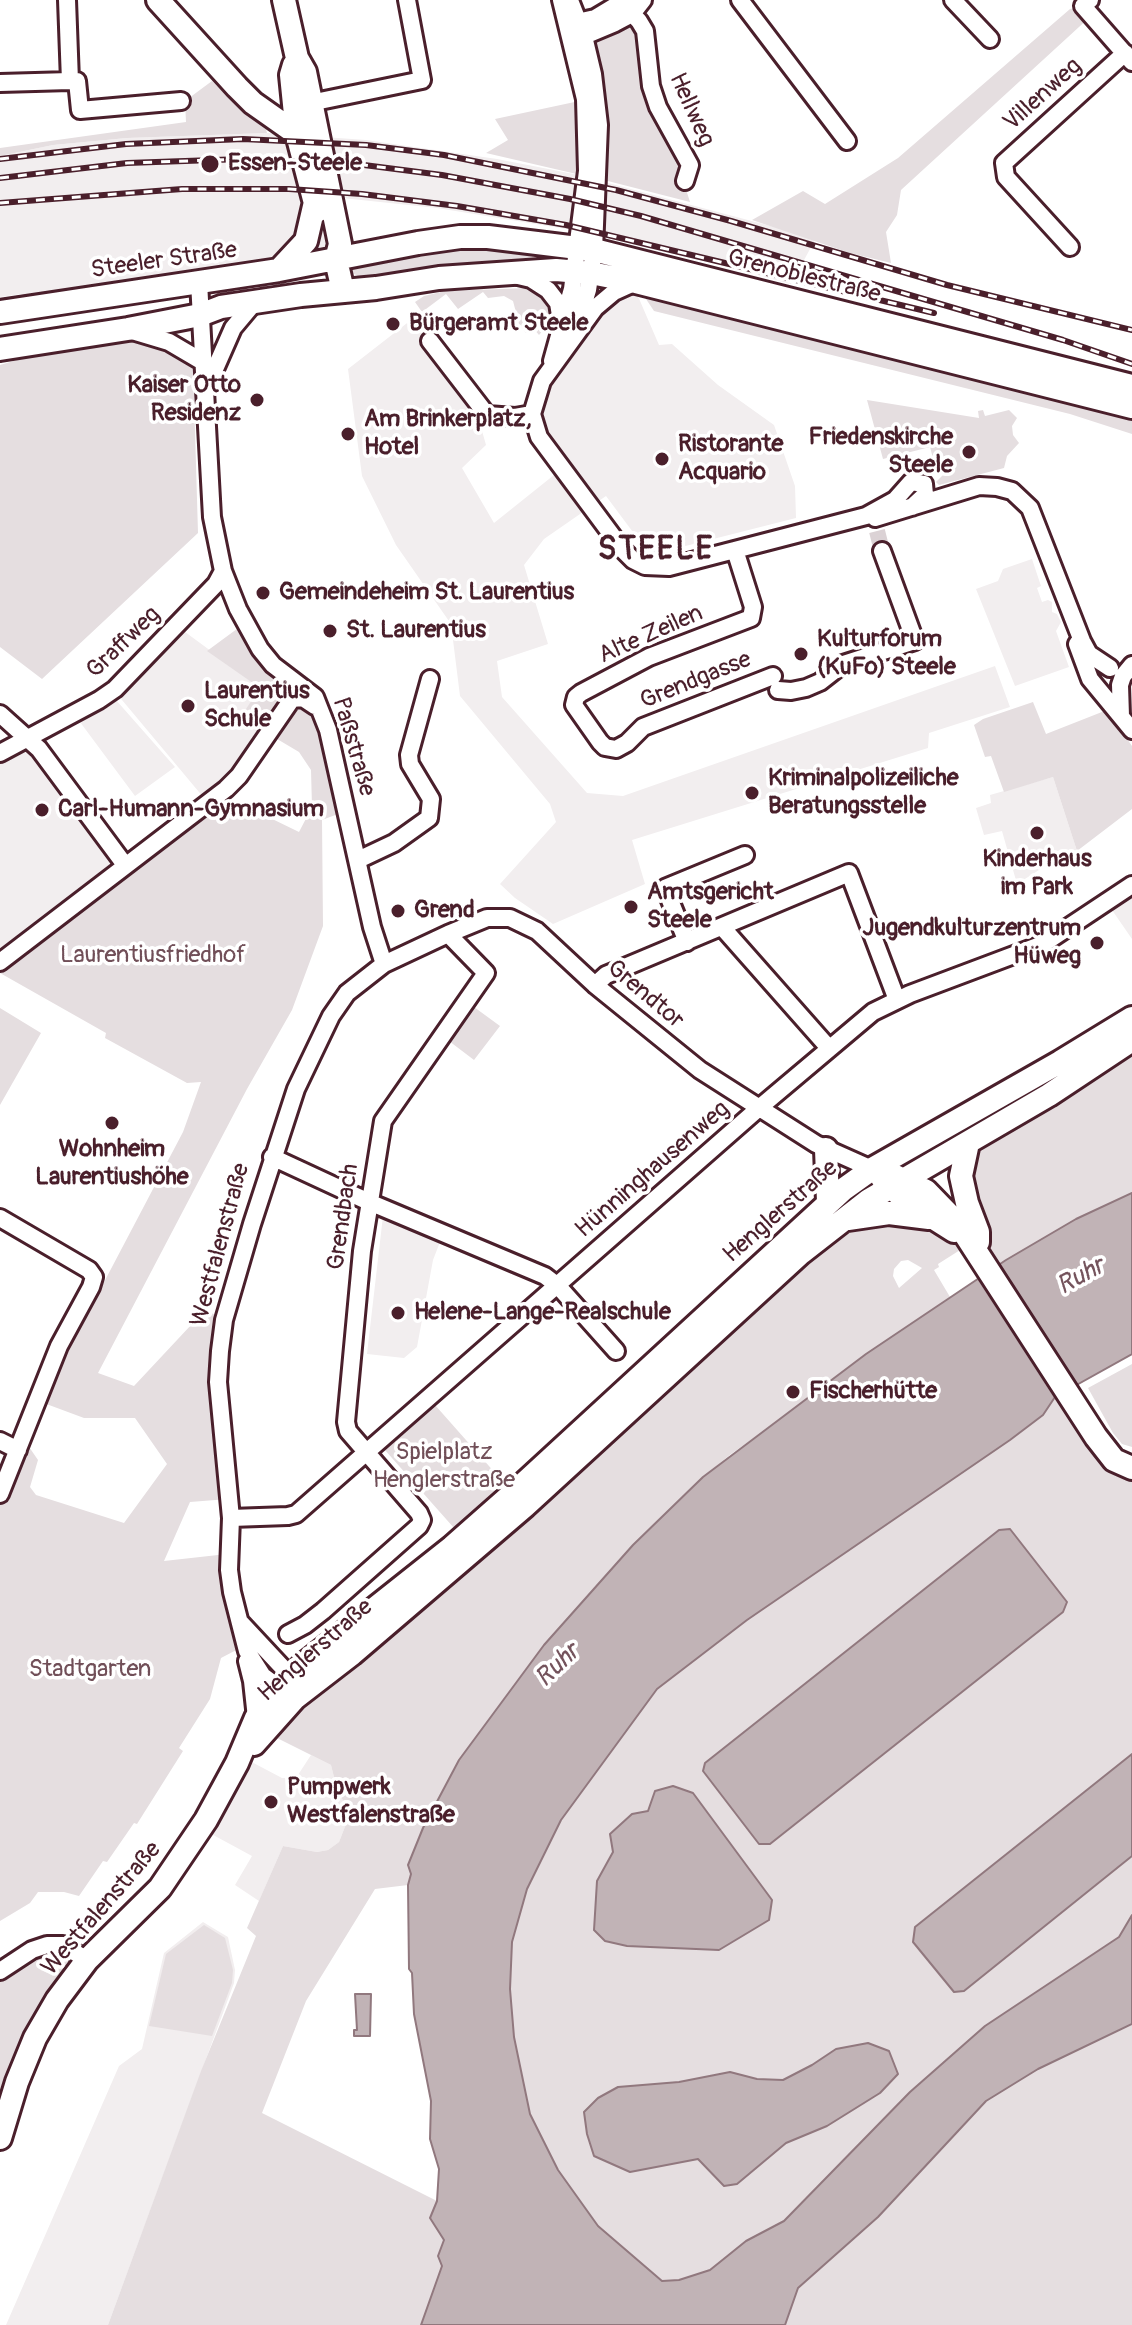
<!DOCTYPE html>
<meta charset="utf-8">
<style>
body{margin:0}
canvas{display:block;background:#fff}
</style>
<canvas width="1132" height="2325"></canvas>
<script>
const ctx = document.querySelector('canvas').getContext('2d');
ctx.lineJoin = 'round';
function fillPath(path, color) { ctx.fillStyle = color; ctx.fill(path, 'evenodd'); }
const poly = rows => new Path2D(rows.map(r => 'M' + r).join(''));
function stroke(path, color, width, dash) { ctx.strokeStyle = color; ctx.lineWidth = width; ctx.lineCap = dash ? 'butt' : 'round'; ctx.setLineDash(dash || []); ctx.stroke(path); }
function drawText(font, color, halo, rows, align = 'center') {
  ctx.font = font + ' Pangolin,sans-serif'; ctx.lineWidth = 7; ctx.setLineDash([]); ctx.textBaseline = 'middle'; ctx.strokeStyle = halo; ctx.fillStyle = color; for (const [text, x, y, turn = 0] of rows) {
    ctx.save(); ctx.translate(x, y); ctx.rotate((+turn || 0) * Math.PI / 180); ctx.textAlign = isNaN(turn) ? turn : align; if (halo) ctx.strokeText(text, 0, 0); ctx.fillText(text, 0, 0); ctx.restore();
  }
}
fillPath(poly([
 [267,133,366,140,497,159,574,174,816,238,791,284,622,238,437,208,323,196,336,259,46,303,21,294,0,297,0,156,53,145,127,138],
 [634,287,659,345,672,344,718,385,774,425,795,486,796,518,650,555,606,496,544,539,524,565,548,644,497,661,502,697,587,793,623,796,995,666,1010,707,929,733,928,748,632,840,645,884,553,924,515,898,500,884,556,822,550,804,460,696,451,624,396,545,362,476,348,369,411,320,473,399,486,445,462,468,494,523,564,467,542,436,538,398,604,301],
 [1032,559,1041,586,1037,588,1042,602,1048,600,1052,602,1052,612,1057,614,1061,622,1056,631,1069,667,1015,686,976,589,998,581,1003,569],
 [177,626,261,688,264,737,209,804,117,694],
 [116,700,175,767,135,796,80,722],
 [32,740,124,865,0,961,0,756],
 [1053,777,1077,851,1061,856,1017,884,1002,831,984,835,976,808,991,803,990,795],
 [1132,897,1132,939,1112,910],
 [383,1216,440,1242,433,1260,417,1347,404,1358,367,1354],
 [311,1755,331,1765,337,1789,348,1810,348,1819,339,1842,328,1850,317,1852,283,1846,259,1901,235,1885,252,1856,204,1830,246,1759,282,1778,296,1778],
 [203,1922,228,1937,235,1970,234,1983,108,2325,6,2325,119,2066,142,2049,164,1953]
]), '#f2eeef');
fillPath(poly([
 [1082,6,1091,16,901,190,897,215,886,232,891,263,850,253,752,220,803,191,825,204,898,158,1070,9],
 [631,15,645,59,688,165,683,180,690,202,600,179,586,36],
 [212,81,237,106,265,125,267,133,127,138,53,145,0,156,0,148,186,122,185,101],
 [584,100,585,176,486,153,508,140,495,119],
 [492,247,550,251,550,262,435,268,364,279,348,271,349,262,439,249],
 [636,284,1132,407,1132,434,1070,414,654,311],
 [527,288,550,300,553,309,552,320,539,335,533,328,526,333,519,324,513,301,504,296,488,298,483,292,458,309,446,294,422,312,415,302,424,296,445,291],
 [116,331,161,344,193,363,198,533,42,679,0,647,0,365],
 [867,400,979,418,978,411,983,410,985,416,1009,410,1017,418,1012,426,1013,435,1019,443,1007,456,1004,468,939,485,936,482,944,474,942,468,936,470,930,447,883,459],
 [245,623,299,698,319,720,338,814,322,820,323,926,292,1010,247,1089,98,1373,134,1386,206,1309,222,1320,228,1499,190,1502,164,1561,227,1554,244,1646,221,1658,210,1699,179,1748,183,1751,137,1824,134,1823,107,1862,103,1861,79,1896,64,1892,38,1892,30,1903,0,1921,0,1498,25,1441,38,1460,30,1487,36,1495,124,1523,167,1464,135,1418,84,1418,41,1402,183,1132,201,1082,187,1083,105,1038,106,1033,0,973,0,962,221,794,299,832,312,807,311,770,299,752,267,733,264,737,240,718,260,688,207,651],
 [1033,702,1046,734,1107,710,1132,746,1132,809,1077,851,1053,777,1004,792,991,756,985,757,974,725,983,719],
 [474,1007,500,1026,474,1060,449,1041],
 [0,1008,41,1033,0,1105],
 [1132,1039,1132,1193,1076,1219,994,1267,971,1237,970,1143],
 [912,1220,968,1245,938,1264,939,1267,934,1270,950,1297,866,1354,797,1408,731,1454,703,1477,633,1545,544,1645,517,1681,452,1773,423,1828,416,1851,408,1865,411,1874,408,1885,375,1889,306,2001,262,2113,437,2201,430,2218,444,2240,438,2256,442,2266,421,2325,108,2325,201,2071,256,1936,247,1928,283,1846,317,1852,328,1850,339,1842,348,1819,348,1810,337,1789,331,1765,265,1732,846,1227],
 [908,1260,922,1268,899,1288,893,1276,894,1269,901,1261],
 [1132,1364,1132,1447,1122,1444,1113,1433,1088,1388],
 [1055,1397,1078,1433,1108,1465,1132,1476,1132,1915,1120,1937,985,2026,910,2092,784,2221,746,2241,710,2270,679,2280,661,2281,598,2226,558,2170,530,2114,514,2037,510,1989,512,1942,527,1889,561,1820,657,1689,747,1620,1010,1440,1043,1415],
 [435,1405,504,1483,454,1528,384,1449],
 [204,1925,225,1938,233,1970,232,1983,212,2036,149,2026,166,1954],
 [40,1948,59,1950,78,1971,0,2135,0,1977],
 [1132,2024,1132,2325,785,2325,798,2288,878,2217,986,2101,1038,2069]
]), '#e5dee0');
const water = poly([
 [1132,1193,1132,1354,1055,1397,1043,1415,1010,1440,747,1620,657,1689,561,1820,527,1889,512,1942,510,1989,514,2037,530,2114,558,2170,598,2226,662,2281,679,2280,710,2270,746,2241,784,2221,910,2092,985,2026,1119,1937,1132,1915,1132,2024,1038,2069,986,2101,878,2217,798,2288,785,2325,421,2325,442,2266,438,2256,444,2240,430,2218,437,2201,439,2169,430,2139,431,2101,414,2014,412,1973,409,1969,408,1885,411,1874,408,1865,423,1828,459,1760,544,1645,633,1545,703,1477,866,1354,1006,1260,1076,1219,1132,1193],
 [1010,1529,1067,1602,1063,1612,770,1844,759,1844,703,1771,705,1763,999,1530,1010,1529],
 [1132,1754,1132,1856,964,1991,954,1992,913,1942,915,1927,1132,1754],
 [673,1786,693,1793,772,1900,769,1920,719,1950,627,1946,605,1941,594,1930,597,1881,613,1852,610,1834,632,1814,648,1811,655,1791,673,1786],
 [355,1994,371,1994,370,2036,354,2036,354,2030,357,2030,355,1994],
 [868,2043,889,2051,898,2074,880,2093,827,2126,786,2143,737,2184,724,2186,698,2159,630,2172,594,2156,587,2134,584,2112,598,2098,618,2087,679,2082,730,2072,757,2079,783,2080,812,2065,836,2049,868,2043]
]);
fillPath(water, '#c1b3b6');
stroke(water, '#91787e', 2);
fillPath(poly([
 [997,1260,1079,1388,1057,1402,975,1275]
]), '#fff');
stroke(poly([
 [877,531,882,551]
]), '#dbd2d5', 16, [16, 8]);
const minor = poly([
 [67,0,70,81,77,81,80,110,181,101],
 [740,0,847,141],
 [953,0,990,39],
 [1090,0,1083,6,1132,62],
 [571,3,584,36,593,74,599,125,594,250,588,290,577,326],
 [622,3,639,21,645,31,651,86,658,107,690,165,685,181],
 [568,24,595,18,625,0],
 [577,36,584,36,615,23,632,14,643,0],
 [0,83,70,81],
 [304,98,310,103,422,80,407,0],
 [1070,247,1006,177,1004,163,1125,53],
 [518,276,531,279,548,290,558,303,561,322],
 [199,282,212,517,223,571,238,609,260,649,273,665,315,697,328,730,372,927,384,964],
 [636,282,614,292,595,308,542,381,532,414,539,437,623,550,633,560,645,566,669,567,866,516,895,500,911,482,924,484,925,495,912,507],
 [129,330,169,342,203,362],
 [430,341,487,415,515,417,532,414],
 [552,361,572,289,587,171,585,99,561,0],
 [204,381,215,369,233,328,254,303],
 [875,518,979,486,997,487,1012,491,1030,508,1082,641,1089,654,1110,668],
 [735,550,753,607,751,618,649,657,581,693,576,697,574,705,600,742,605,747,616,749,627,743,643,727,773,676],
 [1077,644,1090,679,1132,730],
 [778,690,791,691,806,688,820,682,843,664,915,641,882,551],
 [0,714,39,749,125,865],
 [1121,716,1120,685,1123,676,1132,665],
 [0,753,99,700,115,689,216,584,223,571],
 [358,860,394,843,429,818,431,799,410,764,409,755,430,679],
 [722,927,828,1047],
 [687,942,665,888,745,855],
 [0,962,226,789,239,776,292,699,303,698,315,706],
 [595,985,606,975,849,873,897,1000],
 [272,1157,369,1202,545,1276,558,1286,616,1351],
 [0,1218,89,1270,94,1277,91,1287,59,1346,0,1494],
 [0,1441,18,1450],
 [231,1518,288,1516,296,1514,759,1108,873,1012,910,994,1043,944,1132,885],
 [241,1623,282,1667,294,1688],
 [288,1634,305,1625,323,1611,419,1526,422,1520,419,1513,348,1431,346,1422,362,1251,383,1121,486,973,448,934],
 [247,1661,252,1681,256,1718],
 [286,1693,263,1676,247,1651,232,1592,229,1570,231,1518,218,1382,220,1351,224,1320,252,1224,296,1089,331,1016,347,993,384,964,448,934,487,918,510,918,537,931,595,985,700,1070,816,1144,872,1169],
 [0,1971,32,1950,47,1945,63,1945,87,1960]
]);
const major = poly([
 [158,0,237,87,253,103,297,134],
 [284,0,297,58,305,72,340,244,336,260,343,291],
 [294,65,291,75,297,134,317,211],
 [279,270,306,241,315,202],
 [0,312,279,270,418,243,460,237,488,237,594,250,1132,386],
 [0,349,128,329,200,315,221,307,301,295,376,288,439,278,556,270,591,273,636,282,1132,407],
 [968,1143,961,1176,967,1203,978,1232,978,1242],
 [826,1149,828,1202],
 [893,1175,926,1191,959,1225,1096,1437,1114,1460,1132,1468],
 [882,1178,905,1200,954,1231],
 [848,1219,889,1213,929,1218],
 [254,1744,295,1698,352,1654,525,1506,801,1253,869,1200,1049,1095,1132,1040],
 [0,2138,17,2082,35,2038,57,2000,87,1960,160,1888,206,1820,237,1763,256,1718,279,1689,302,1666,452,1547,520,1487,844,1189,872,1169,1060,1062,1132,1018]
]);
stroke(minor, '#4a1f2b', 22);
stroke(major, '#4a1f2b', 28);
stroke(minor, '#fff', 16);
stroke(major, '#fff', 22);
const rail = poly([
 [0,159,126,144,243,139,366,145,444,155,616,190,731,221,947,285,1132,330],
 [0,178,127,163,243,159,364,165,442,175,570,199,641,216,1063,340,1132,364],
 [0,203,182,189,289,189,362,194,457,206,566,225,934,313]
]);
stroke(rail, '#4a1f2b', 6);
stroke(rail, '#fff', 3, [9]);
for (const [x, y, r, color] of [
 [210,164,10,"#4a1f2b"],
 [393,324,8,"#4a1f2b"],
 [257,400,8,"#4a1f2b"],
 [348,434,8,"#4a1f2b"],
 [969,452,8,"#4a1f2b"],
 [662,459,8,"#4a1f2b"],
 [263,593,8,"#4a1f2b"],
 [330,631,8,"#4a1f2b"],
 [801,654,8,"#4a1f2b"],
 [188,706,8,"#4a1f2b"],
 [752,793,8,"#4a1f2b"],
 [42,810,8,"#4a1f2b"],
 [1037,833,8,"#4a1f2b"],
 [631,907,8,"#4a1f2b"],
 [398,911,8,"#4a1f2b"],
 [1097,943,8,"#4a1f2b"],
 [112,1123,8,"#4a1f2b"],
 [398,1313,8,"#4a1f2b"],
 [793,1392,8,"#4a1f2b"],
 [271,1802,8,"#4a1f2b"]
]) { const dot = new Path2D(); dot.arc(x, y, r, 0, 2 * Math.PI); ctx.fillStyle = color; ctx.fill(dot); stroke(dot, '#fff', 3); }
drawText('24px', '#4a1f2b', '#fff', [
 ["Villenweg",1043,95,-42],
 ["Hellweg",691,110,66],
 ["Steeler Straße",164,261,-8],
 ["Grenoblestraße",804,277,14],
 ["Alte Zeilen",651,635,-24],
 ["Graffweg",124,643,-44],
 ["Grendgasse",696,681,-22],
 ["Paßstraße",353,747,74],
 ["Grendtor",645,995,40],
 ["Hünninghausenweg",653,1170,-41],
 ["Henglerstraße",781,1212,-41],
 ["Grendbach",344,1217,-82],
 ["Westfalenstraße",221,1245,-75],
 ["Henglerstraße",316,1651,-41],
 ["Westfalenstraße",102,1909,-49]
]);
drawText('bold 24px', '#4a1f2b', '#fff', [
 ["Essen-Steele",228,164],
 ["Bürgeramt Steele",409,324],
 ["Kaiser Otto",241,386,"right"],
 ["Residenz",241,414,"right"],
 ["Am Brinkerplatz,",364,420],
 ["Hotel",364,448],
 ["Friedenskirche",953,438,"right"],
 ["Steele",953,466,"right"],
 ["Ristorante",678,445],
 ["Acquario",678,473],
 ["Gemeindeheim St. Laurentius",279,593],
 ["St. Laurentius",346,631],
 ["Kulturforum",817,640],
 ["(KuFo) Steele",817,668],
 ["Laurentius",204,692],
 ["Schule",204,720],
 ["Kriminalpolizeiliche",768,779],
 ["Beratungsstelle",768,807],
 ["Carl-Humann-Gymnasium",58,810],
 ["Kinderhaus",1037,860,"center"],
 ["im Park",1037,888,"center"],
 ["Amtsgericht",647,893],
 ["Steele",647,921],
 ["Grend",414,911],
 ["Jugendkulturzentrum",1081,929,"right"],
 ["Hüweg",1081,957,"right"],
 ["Wohnheim",112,1150,"center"],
 ["Laurentiushöhe",112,1178,"center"],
 ["Helene-Lange-Realschule",414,1313],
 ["Fischerhütte",809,1392],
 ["Pumpwerk",287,1788],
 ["Westfalenstraße",287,1816]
], 'left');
drawText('24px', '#714f58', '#fff', [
 ["Laurentiusfriedhof",153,956],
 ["Spielplatz",444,1453],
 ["Henglerstraße",444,1481],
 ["Stadtgarten",90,1670]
]);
drawText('italic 26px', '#74535c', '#fff', [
 ["Ruhr",1081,1277,-29],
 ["Ruhr",558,1666,-44]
]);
ctx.letterSpacing = '2px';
drawText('bold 32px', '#4a1f2b', '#fff', [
 ["STEELE",656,551]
]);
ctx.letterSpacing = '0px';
</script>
